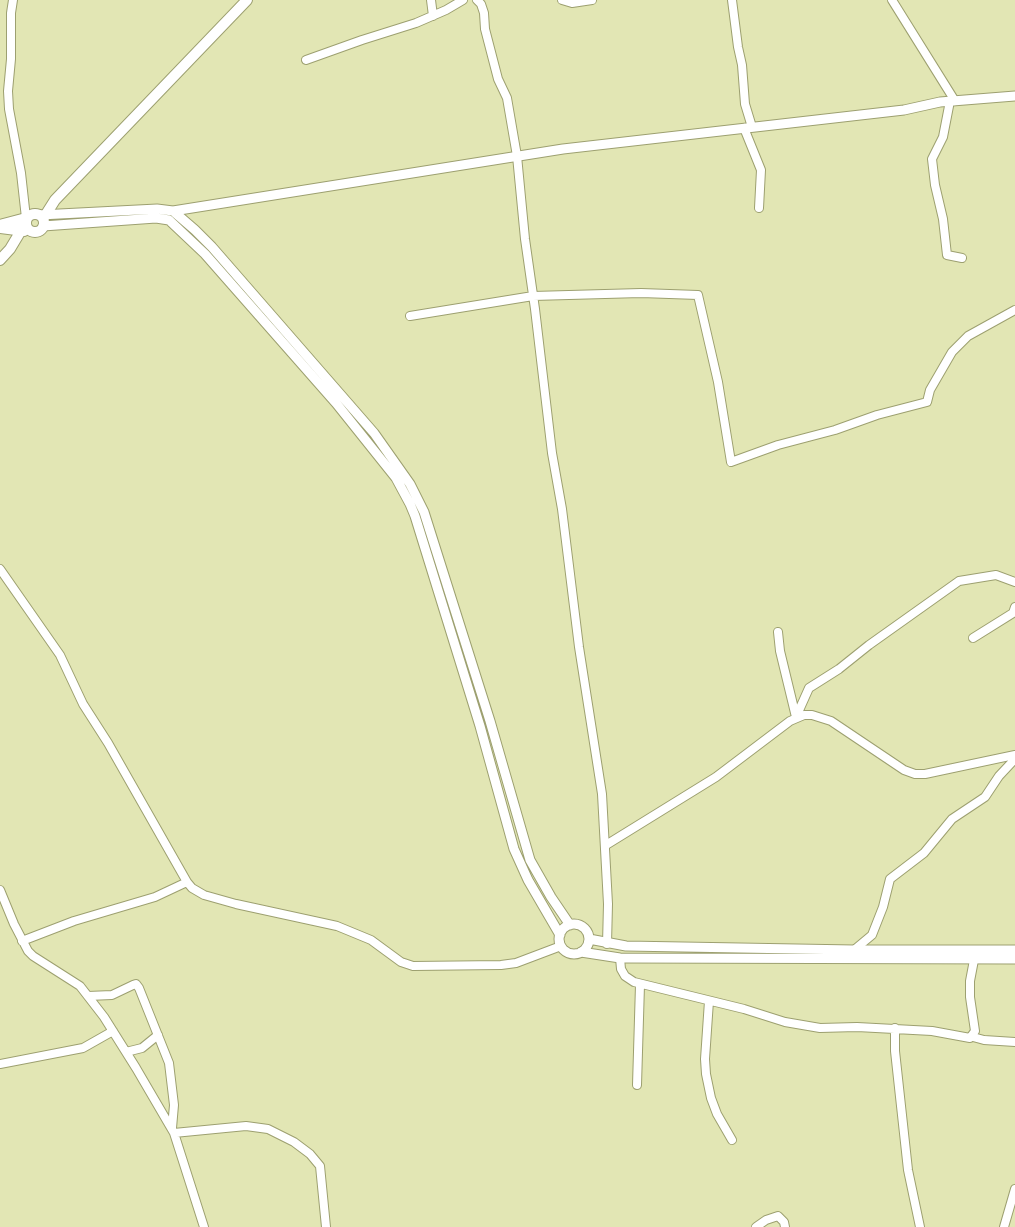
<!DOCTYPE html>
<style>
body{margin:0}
canvas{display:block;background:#e2e6b4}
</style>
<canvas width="1015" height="1227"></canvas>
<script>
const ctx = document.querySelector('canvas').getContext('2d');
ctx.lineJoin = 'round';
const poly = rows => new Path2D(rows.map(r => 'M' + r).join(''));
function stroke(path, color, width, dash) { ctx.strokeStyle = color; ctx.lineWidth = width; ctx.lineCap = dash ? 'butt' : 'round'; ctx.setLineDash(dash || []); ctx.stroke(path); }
const minor = poly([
 [13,0,11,13,11,59,8,91,9,109,21,173,26,218],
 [431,0,433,16],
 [477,0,481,4,484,13,485,29,498,79,507,98,517,156,525,239,535,309,552,453,562,509,579,647,602,794,608,904,607,944],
 [562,0,572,3,592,0],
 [732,0,738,47,742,65,745,104,752,127],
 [892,0,955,101],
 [306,60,362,40,416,23,446,10,463,0],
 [950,101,943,137,932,159,935,185,943,219,947,255,962,258],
 [744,128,761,170,759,208],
 [410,316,533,296,641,293,698,295,718,382,731,462,778,445,835,430,877,415,927,402,930,390,952,352,968,336,1015,310],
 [0,569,60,655,83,704,108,743,187,882,192,888,204,895,236,904,337,926,371,940,401,962,413,966,501,965,516,963,561,946],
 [778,632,780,651,796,717,809,688,839,669,869,645,959,581,996,575,1015,582],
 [973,638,1013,613,1015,607],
 [606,845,716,777,790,721,804,715,812,715,831,721,904,770,915,774,925,774,1015,755],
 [0,890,14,924,28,951,33,956,80,986,104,1017,136,1068,174,1133,204,1227],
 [22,941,74,921,155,897,187,882],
 [854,950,872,935,883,907,890,879,924,853,952,819,985,797,999,776,1015,759],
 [620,958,621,969,625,976,634,982,744,1009,785,1022,820,1028,857,1027,932,1031,970,1038,975,1031,970,997,970,981,974,960],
 [88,996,112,995,133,985,136,984,139,988,169,1063,174,1105,172,1128],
 [709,1001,705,1059,706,1074,711,1098,717,1114,732,1140],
 [895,1028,895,1051,908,1170,920,1227],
 [973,1037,984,1040,1015,1042],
 [126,1052,142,1048,158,1035],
 [0,1064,83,1048,113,1031],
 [637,1085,640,985],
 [174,1133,246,1126,268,1129,294,1142,310,1154,320,1166,326,1227],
 [756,1227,766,1220,778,1216,784,1222,785,1227],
 [1004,1227,1015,1189]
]);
const tertiary = poly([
 [173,211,563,149,904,110,940,102,1015,96],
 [40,215,157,209,173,211,195,230,212,247,374,433,410,484,424,512,490,721,530,860,551,897,570,925],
 [43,226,156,218,169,220,205,254,336,403,396,478,410,504,415,516,480,726,514,849,528,880,560,935],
 '559 939a15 15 0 1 1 30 0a15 15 0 1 1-30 0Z',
 [589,939,626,946,854,950,1015,950],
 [581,952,620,958,1015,959]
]);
const secondary = poly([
 '26 223a9 9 0 1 1 18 0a9 9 0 1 1-18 0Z',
 [43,219,55,200,247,0],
 [0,225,26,218],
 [0,228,24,231],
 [0,260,10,249,25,224]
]);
stroke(minor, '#9da070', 10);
stroke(tertiary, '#9da070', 11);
stroke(secondary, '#9da070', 12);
stroke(minor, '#fff', 8);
stroke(tertiary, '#fff', 9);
stroke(secondary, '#fff', 10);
</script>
